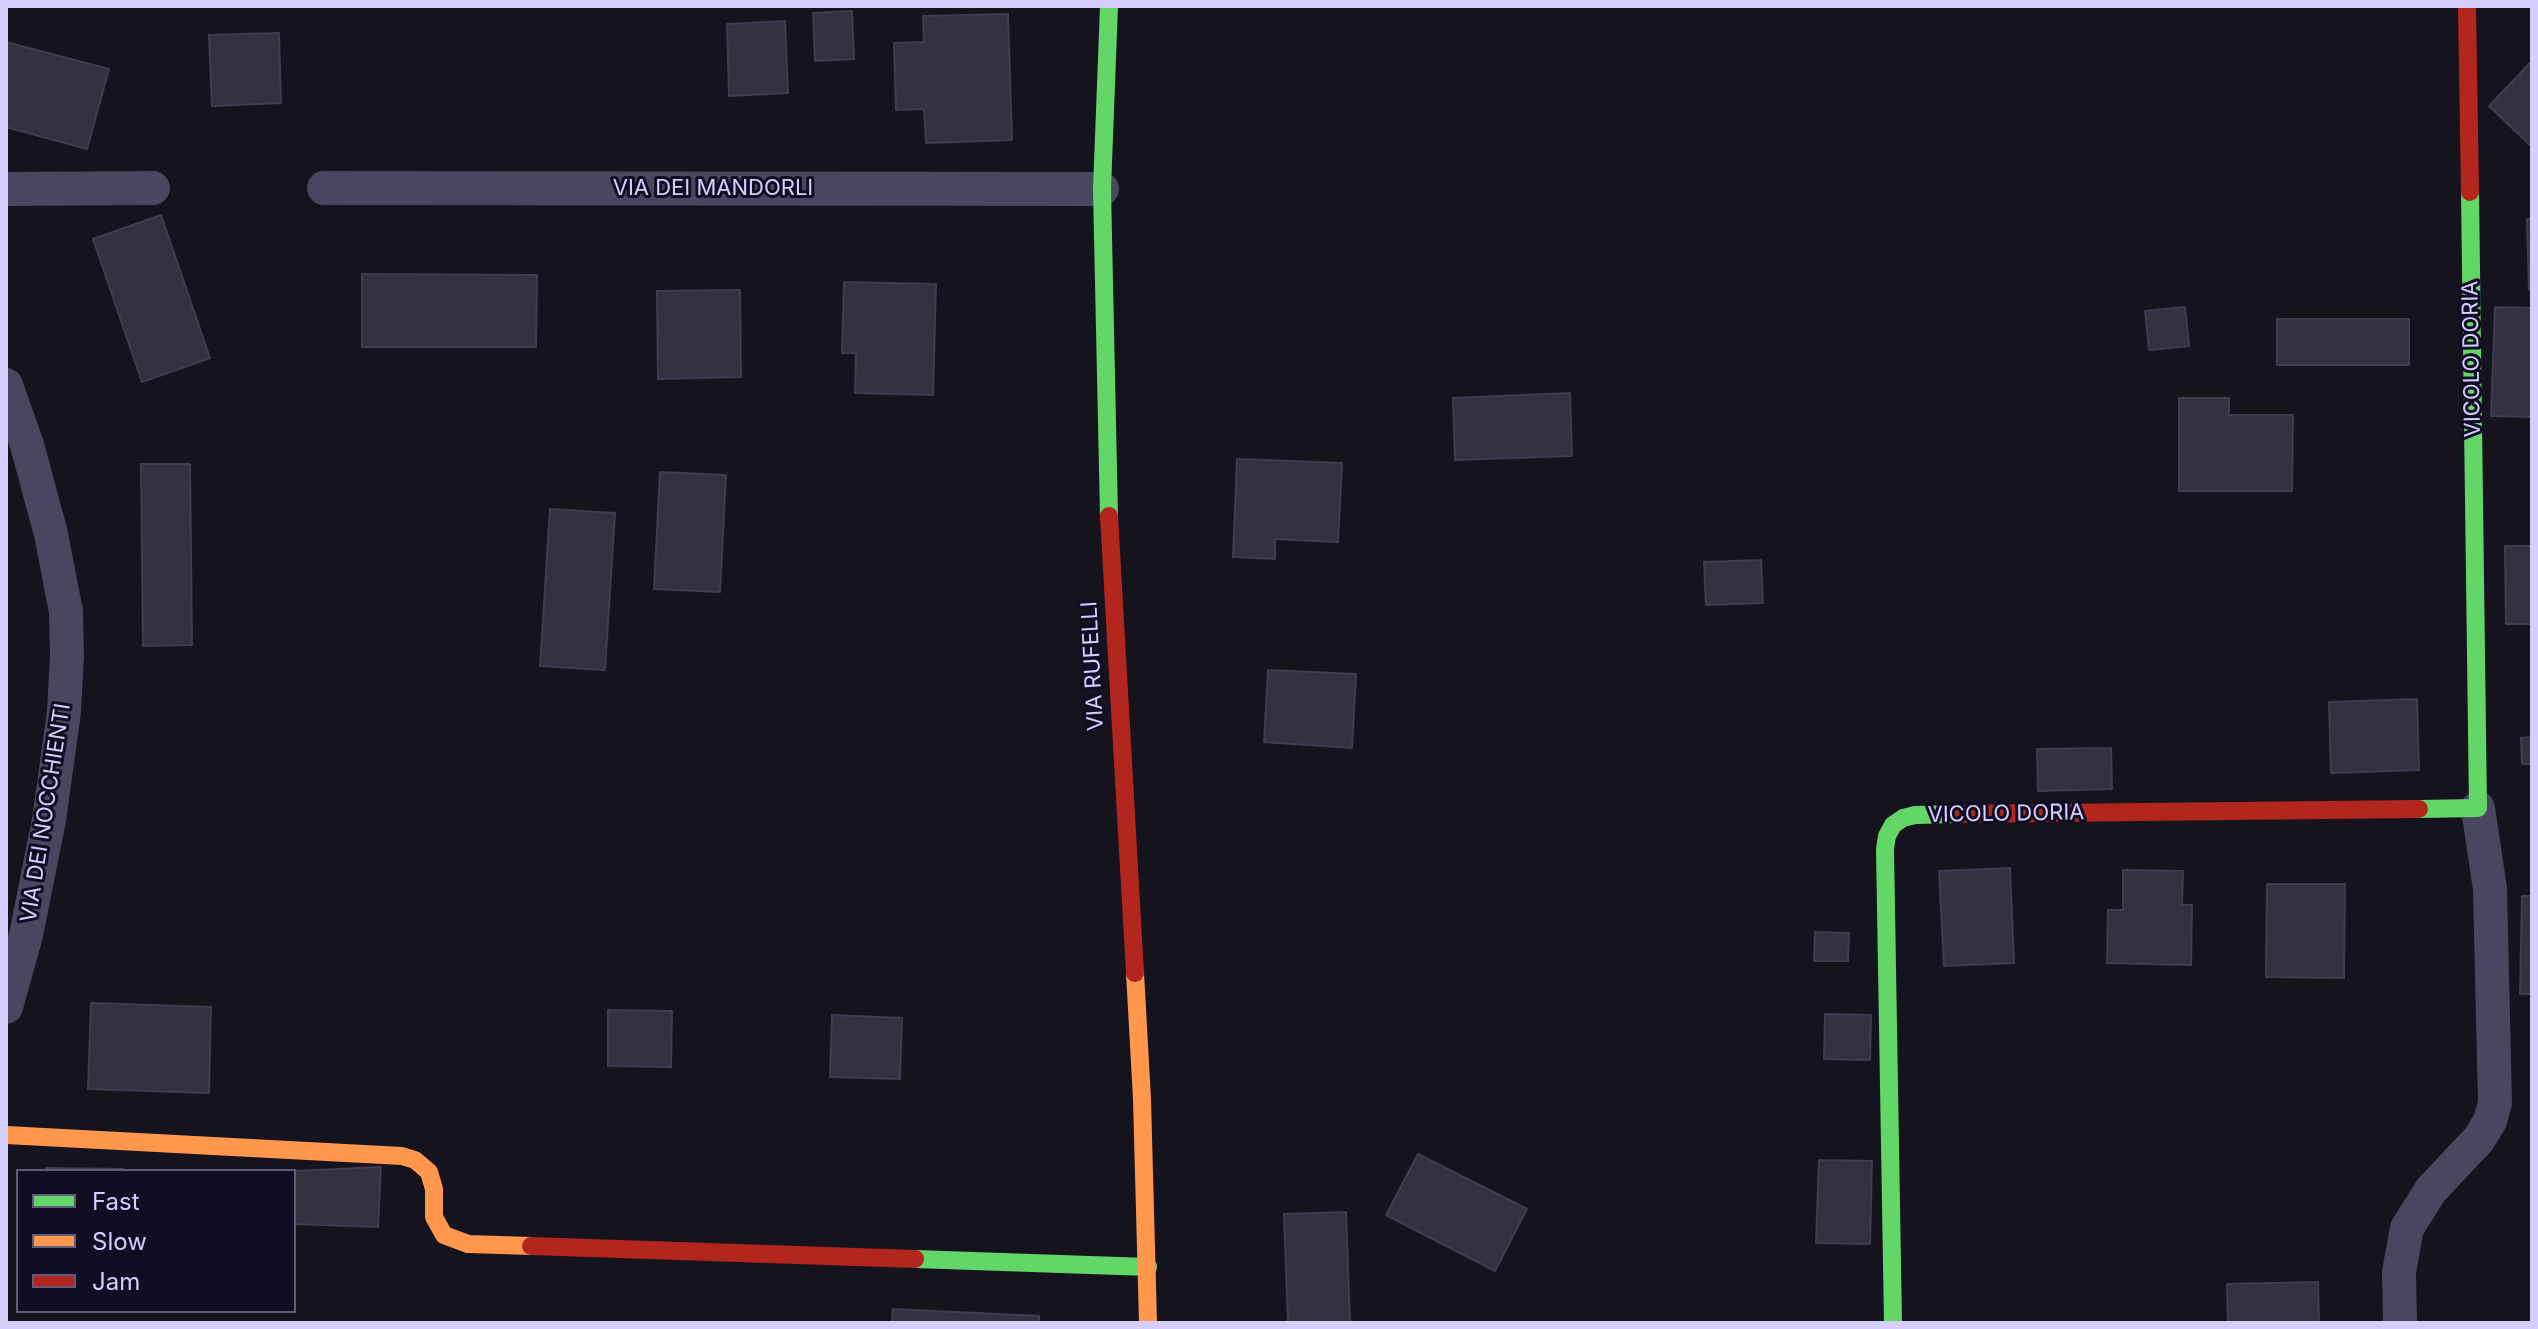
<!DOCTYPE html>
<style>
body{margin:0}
#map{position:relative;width:2538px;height:1329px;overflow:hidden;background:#14131e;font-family:Inter,sans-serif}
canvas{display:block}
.frame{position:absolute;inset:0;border:8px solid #d4cfff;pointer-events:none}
.legend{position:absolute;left:16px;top:1169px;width:280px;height:144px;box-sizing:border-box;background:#110e23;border:2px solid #5f5b7b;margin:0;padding:10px 14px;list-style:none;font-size:24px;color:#d4cfff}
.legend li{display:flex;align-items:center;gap:16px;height:40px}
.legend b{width:40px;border:2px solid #5f5b7b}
</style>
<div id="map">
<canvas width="2538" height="1329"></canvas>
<div class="frame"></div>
<ul class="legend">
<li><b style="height:10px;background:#63d668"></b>Fast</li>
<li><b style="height:10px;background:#ff974d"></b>Slow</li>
<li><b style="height:10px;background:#b3261e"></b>Jam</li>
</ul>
</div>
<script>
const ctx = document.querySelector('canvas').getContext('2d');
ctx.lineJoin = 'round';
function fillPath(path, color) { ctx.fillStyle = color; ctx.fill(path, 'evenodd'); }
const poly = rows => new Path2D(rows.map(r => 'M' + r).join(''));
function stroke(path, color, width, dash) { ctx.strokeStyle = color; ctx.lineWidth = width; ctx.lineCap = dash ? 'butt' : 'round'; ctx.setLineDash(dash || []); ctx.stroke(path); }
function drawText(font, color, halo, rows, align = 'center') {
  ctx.font = font + ' Inter,sans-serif'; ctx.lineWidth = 6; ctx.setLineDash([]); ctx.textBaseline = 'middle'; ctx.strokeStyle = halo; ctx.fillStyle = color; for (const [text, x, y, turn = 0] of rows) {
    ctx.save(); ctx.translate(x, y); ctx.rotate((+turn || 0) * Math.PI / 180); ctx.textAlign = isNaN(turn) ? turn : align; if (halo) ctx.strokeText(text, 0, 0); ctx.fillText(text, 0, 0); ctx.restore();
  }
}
const building = poly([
 [852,11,854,59,815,61,813,13,852,11],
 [1008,14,1012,140,926,143,924,109,896,110,894,43,924,42,923,16,1008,14],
 [785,21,788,93,729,96,727,24,785,21],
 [279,33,281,103,212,106,209,35,279,33],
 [6,42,109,69,87,149,6,127,6,42],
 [2532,61,2532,147,2489,106,2532,61],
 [161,215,210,358,142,382,93,239,161,215],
 [2527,219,2532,219,2532,290,2529,290,2527,219],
 [362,274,537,275,536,347,362,347,362,274],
 [844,282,936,284,933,395,855,393,856,353,842,353,844,282],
 [740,290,741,377,658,379,657,291,740,290],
 [2185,307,2189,346,2149,350,2145,311,2185,307],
 [2495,307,2532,308,2532,417,2491,416,2495,307],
 [2277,319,2409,319,2409,365,2277,365,2277,319],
 [1570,393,1572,456,1455,460,1453,398,1570,393],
 [2179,398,2229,398,2229,415,2293,415,2292,491,2179,491,2179,398],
 [1237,459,1342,463,1338,542,1275,539,1275,559,1233,557,1237,459],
 [141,464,190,464,192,645,143,646,141,464],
 [660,472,726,475,720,592,654,589,660,472],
 [550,509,615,513,605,670,540,666,550,509],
 [2505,546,2532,546,2532,624,2506,624,2505,546],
 [1761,560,1763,603,1706,605,1704,562,1761,560],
 [1268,670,1356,674,1352,748,1264,742,1268,670],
 [2417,699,2419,770,2331,773,2329,702,2417,699],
 [2532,737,2532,764,2522,764,2521,738,2532,737],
 [2111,748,2112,789,2038,791,2037,749,2111,748],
 [2010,868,2014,963,1944,966,1939,871,2010,868],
 [2123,870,2183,871,2182,905,2192,905,2191,965,2107,963,2108,910,2123,910,2123,870],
 [2267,884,2345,884,2344,978,2266,977,2267,884],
 [2522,896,2532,896,2532,994,2520,994,2522,896],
 [1815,932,1849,933,1848,961,1814,961,1815,932],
 [91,1003,211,1007,209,1093,88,1089,91,1003],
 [608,1010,672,1011,671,1067,608,1066,608,1010],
 [1825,1014,1871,1015,1870,1060,1824,1059,1825,1014],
 [832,1015,902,1018,900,1079,830,1077,832,1015],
 [1418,1154,1527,1209,1495,1271,1386,1215,1418,1154],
 [1819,1160,1872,1161,1870,1244,1816,1243,1819,1160],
 [381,1167,378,1227,294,1224,294,1171,381,1167],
 [46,1168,124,1169,124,1171,46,1171,46,1168],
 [1346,1212,1350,1323,1288,1323,1284,1214,1346,1212],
 [2318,1282,2319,1323,2228,1323,2227,1284,2318,1282],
 [893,1309,1039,1316,1039,1323,892,1323,893,1309]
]);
fillPath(building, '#323140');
stroke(building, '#403c52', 2);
stroke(poly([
 [324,188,1102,189],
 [6,189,153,188],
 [6,385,27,445,51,534,66,612,67,656,64,712,49,820,26,935,6,1007],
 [2400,1323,2399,1272,2407,1228,2431,1190,2479,1139,2490,1121,2495,1103,2490,889,2478,808]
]), '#48475f', 34);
stroke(poly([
 [1109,516,1102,189,1109,6],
 [2419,809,2478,808,2470,192],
 [915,1259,1148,1267],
 [1893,1323,1885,849,1887,836,1893,825,1903,818,1915,815,1958,814]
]), '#63d668', 18);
stroke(poly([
 [1135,973,1142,1099,1148,1323],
 [6,1135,402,1156,415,1160,429,1172,434,1189,434,1217,444,1235,468,1244,531,1246]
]), '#ff974d', 18);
stroke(poly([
 [2467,6,2470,192],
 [1109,516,1135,973],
 [1958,814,2419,809],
 [531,1246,915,1259]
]), '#b3261e', 18);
drawText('22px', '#d4cfff', '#110e23', [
 ["VIA DEI MANDORLI",713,188],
 ["VICOLO DORIA",2472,359,-91],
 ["VIA RUFELLI",1093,666,-93],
 ["VIA DEI NOCCHIENTI",46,813,-81],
 ["VICOLO DORIA",2006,814,-1]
]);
</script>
